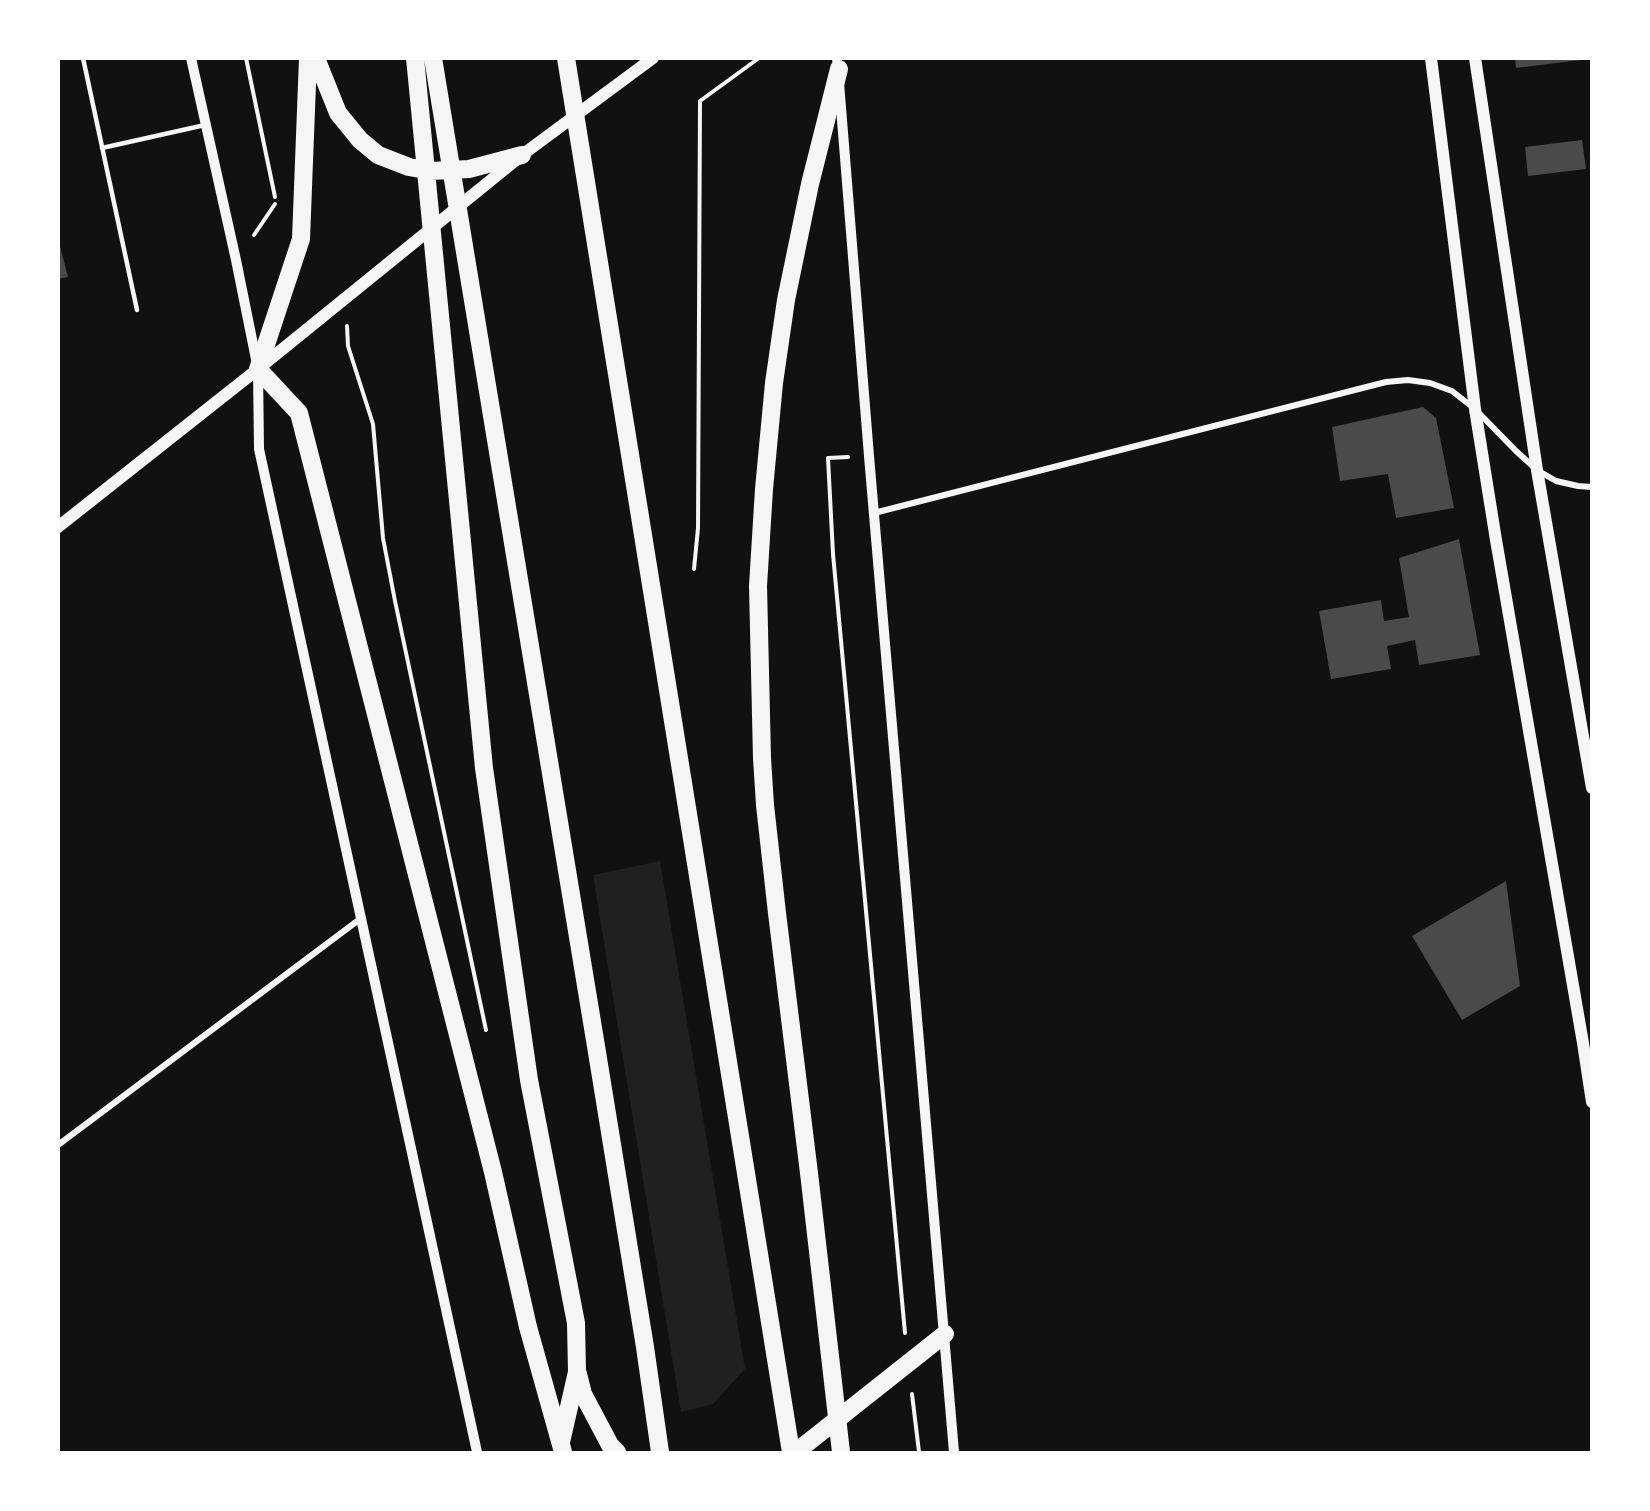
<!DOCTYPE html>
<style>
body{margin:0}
#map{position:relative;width:1650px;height:1511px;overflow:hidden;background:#111;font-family:Merriweather,serif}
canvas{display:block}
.frame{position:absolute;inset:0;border:60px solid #fff;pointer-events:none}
</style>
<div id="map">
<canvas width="1650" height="1511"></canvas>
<div class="frame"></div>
</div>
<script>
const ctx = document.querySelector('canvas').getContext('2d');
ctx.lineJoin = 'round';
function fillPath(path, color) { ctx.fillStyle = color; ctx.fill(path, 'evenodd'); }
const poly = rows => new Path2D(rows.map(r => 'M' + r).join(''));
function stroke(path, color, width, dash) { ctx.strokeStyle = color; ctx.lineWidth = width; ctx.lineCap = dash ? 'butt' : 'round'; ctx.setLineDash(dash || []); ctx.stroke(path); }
fillPath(poly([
 [660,861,745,1369,713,1404,681,1412,593,875]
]), '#202020');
fillPath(poly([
 [1515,58,1581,58,1581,60,1516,68],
 [1582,140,1586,169,1528,176,1525,147],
 [58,238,68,277,58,279],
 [1423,407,1436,418,1454,508,1396,518,1388,474,1340,481,1332,427],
 [1459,539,1480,655,1419,665,1415,640,1387,646,1391,669,1331,679,1319,611,1381,600,1384,621,1409,617,1399,558],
 [1506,881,1520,986,1462,1020,1412,936]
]), '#4a4a4a');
stroke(poly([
 [246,58,275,197],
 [254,235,275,204],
 [347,326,348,346,373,424,383,538,395,601,486,1030],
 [848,457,828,458,833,554,905,1333],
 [694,569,698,528,700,101,759,58],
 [912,1394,919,1452]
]), '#f5f5f5', 4);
stroke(poly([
 [83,58,137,310],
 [102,148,205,125]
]), '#f5f5f5', 4.5);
stroke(poly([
 [874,513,1386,382,1408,380,1430,383,1452,391,1475,409,1516,451,1537,470,1556,481,1578,486,1592,487],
 [58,1145,360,919]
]), '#f5f5f5', 6);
stroke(poly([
 [191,58,236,260,258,369,259,449,477,1452],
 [837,58,869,456,954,1452]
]), '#f5f5f5', 10);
stroke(poly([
 [1431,58,1475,409,1496,540,1583,1043,1592,1102],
 [1475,58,1537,470,1592,788],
 [58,527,258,369,522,155,653,58]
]), '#f5f5f5', 12);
stroke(poly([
 [308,58,301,239,258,369,299,413,493,1172,528,1327,563,1452],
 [316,58,338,113,360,140,378,155,409,167,431,171,469,169,522,155],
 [415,58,484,768,529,1080,576,1323,577,1372,561,1442],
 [433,58,595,1040,645,1347,660,1452],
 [566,58,791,1452],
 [839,69,810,184,786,300,774,383,764,489,758,586,762,758,765,805,777,913,809,1173,841,1452],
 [578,1374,583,1394,610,1445,617,1452],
 [793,1452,801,1448,945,1334]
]), '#f5f5f5', 18);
</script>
